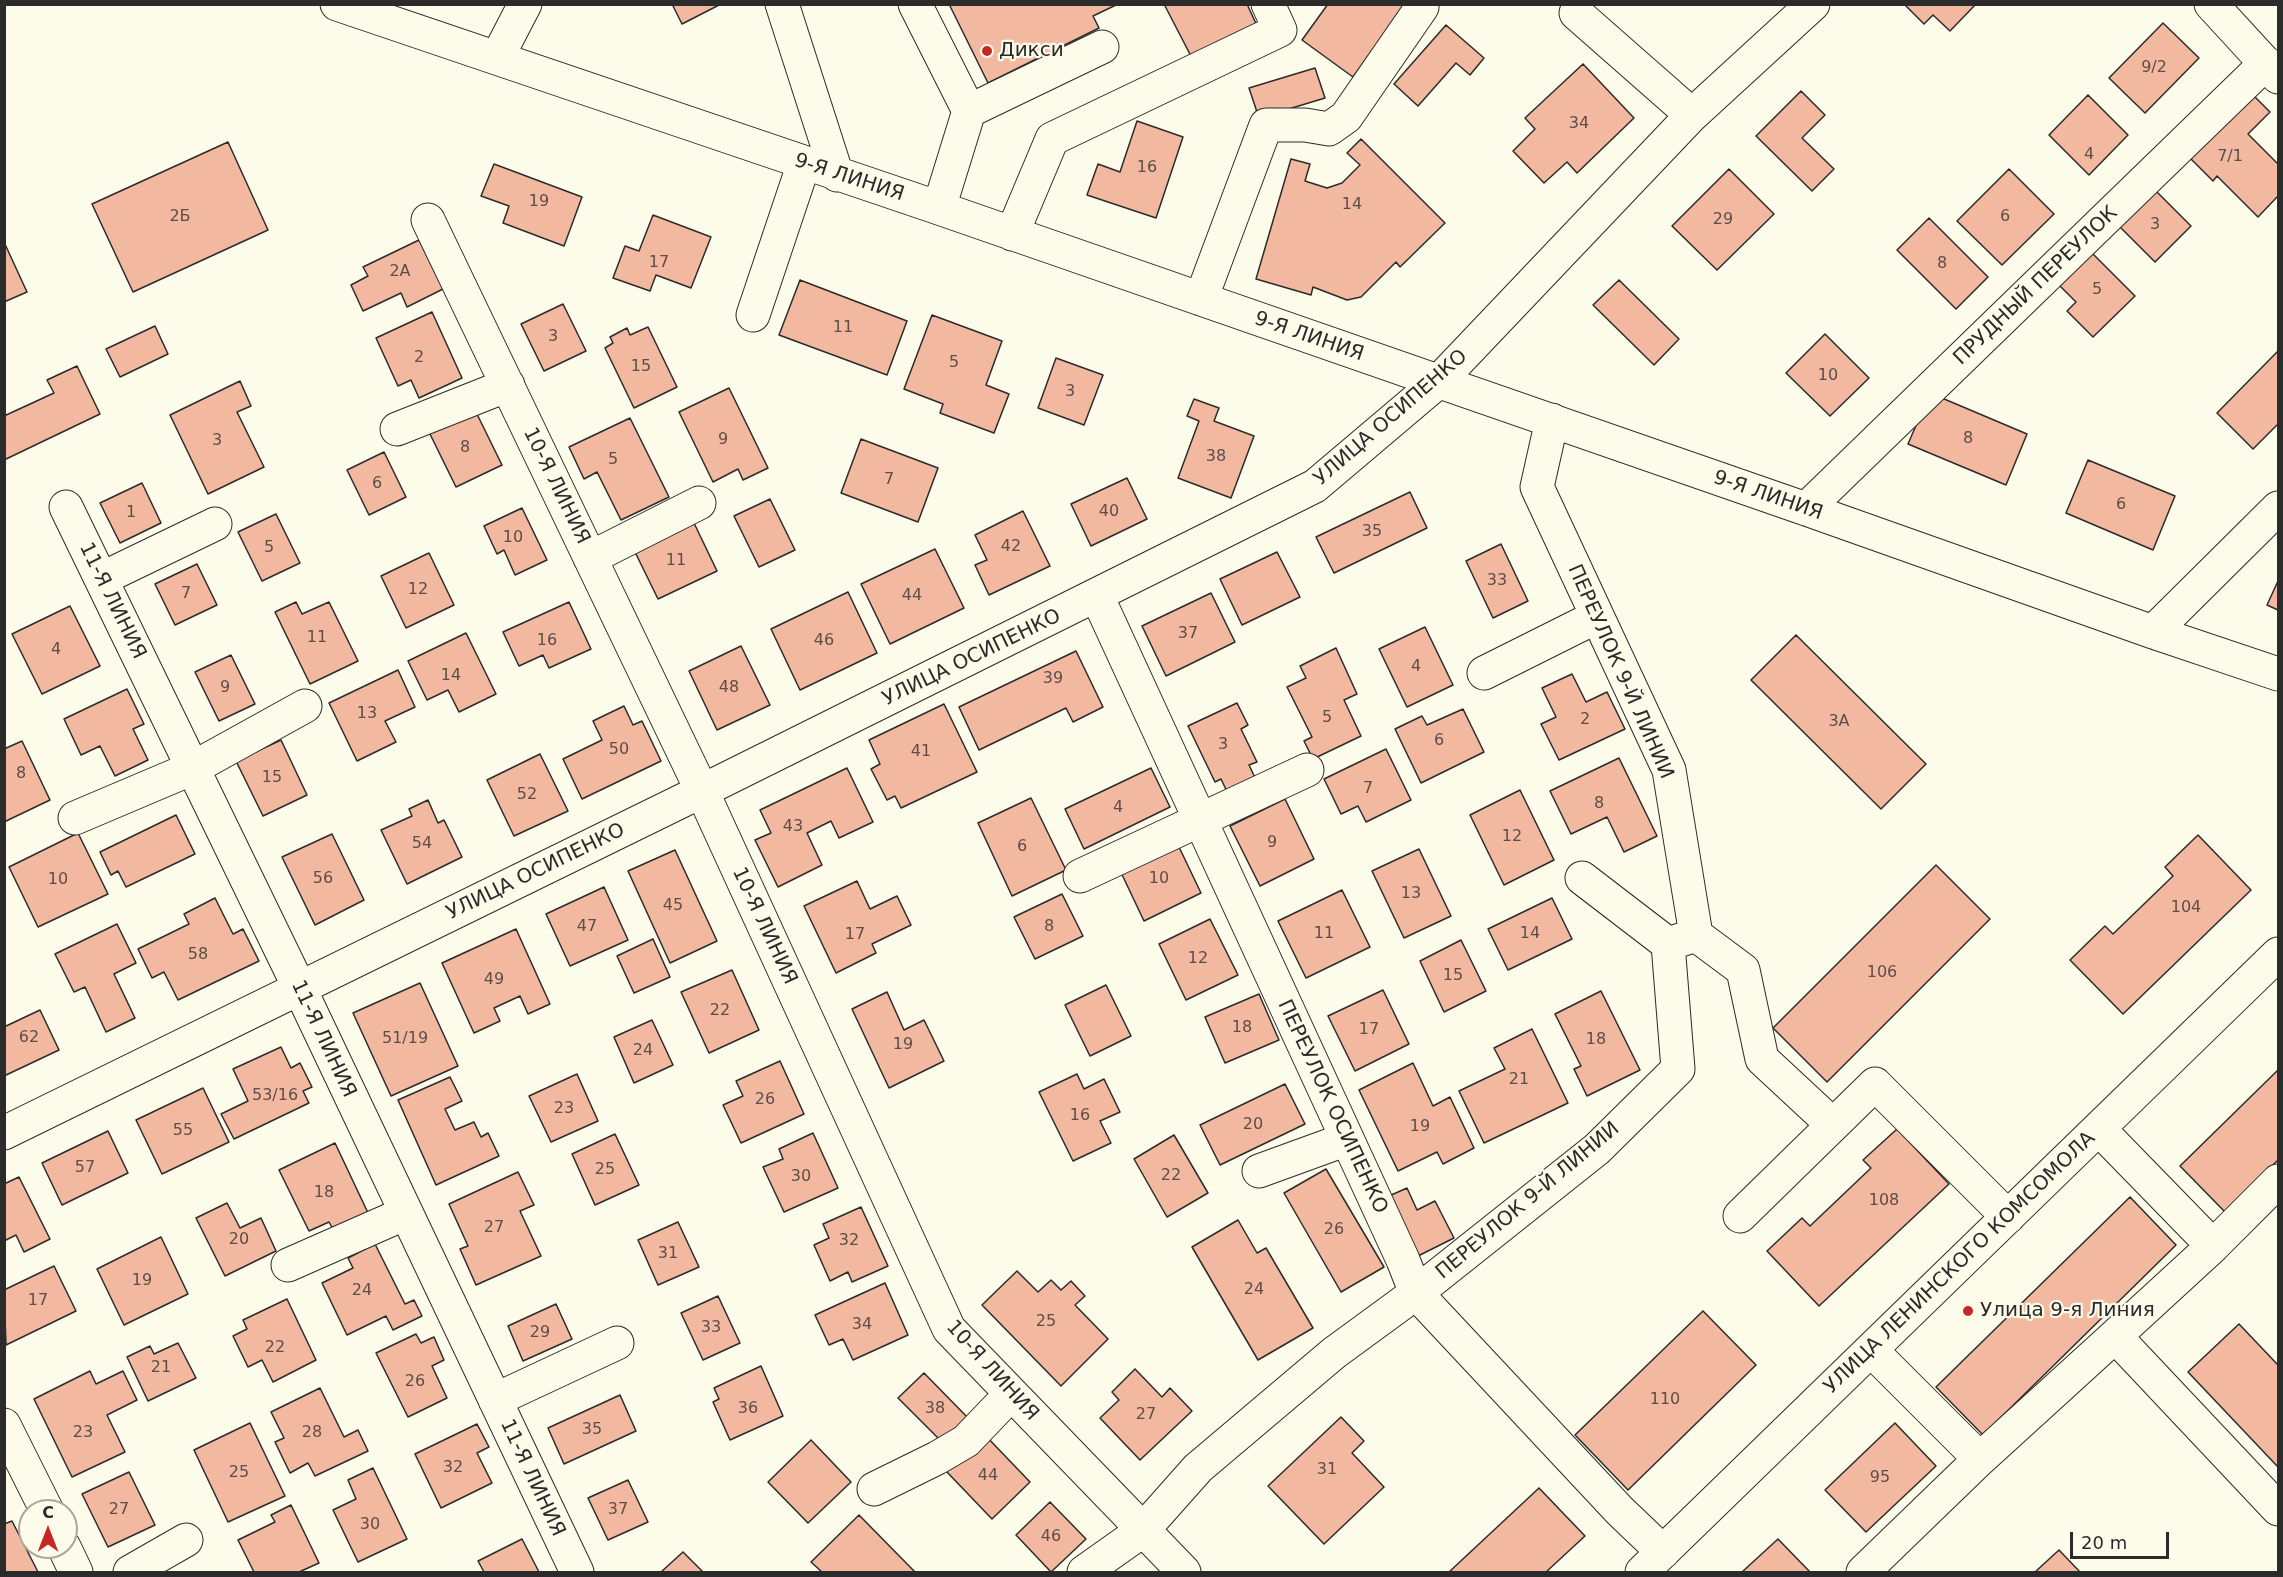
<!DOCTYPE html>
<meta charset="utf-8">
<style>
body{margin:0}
#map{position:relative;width:2283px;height:1577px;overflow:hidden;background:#fdfbea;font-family:"DejaVu Sans",sans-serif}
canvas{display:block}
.frame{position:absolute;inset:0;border:6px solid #2b2b2b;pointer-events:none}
.north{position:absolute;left:18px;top:1499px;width:60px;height:60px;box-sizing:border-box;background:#fdfbea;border:2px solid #a9a89e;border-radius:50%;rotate:0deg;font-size:16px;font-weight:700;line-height:24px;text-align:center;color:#2b2b2b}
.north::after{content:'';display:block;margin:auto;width:21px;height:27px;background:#c62828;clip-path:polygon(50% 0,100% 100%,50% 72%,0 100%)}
.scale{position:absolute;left:2070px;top:1532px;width:99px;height:27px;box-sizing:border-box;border:3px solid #2b2b2b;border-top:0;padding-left:8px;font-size:18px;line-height:21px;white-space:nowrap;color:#2b2b2b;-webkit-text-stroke:4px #fdfbea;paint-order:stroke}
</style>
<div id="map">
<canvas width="2283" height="1577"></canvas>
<div class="frame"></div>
<div class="north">С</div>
<div class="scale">20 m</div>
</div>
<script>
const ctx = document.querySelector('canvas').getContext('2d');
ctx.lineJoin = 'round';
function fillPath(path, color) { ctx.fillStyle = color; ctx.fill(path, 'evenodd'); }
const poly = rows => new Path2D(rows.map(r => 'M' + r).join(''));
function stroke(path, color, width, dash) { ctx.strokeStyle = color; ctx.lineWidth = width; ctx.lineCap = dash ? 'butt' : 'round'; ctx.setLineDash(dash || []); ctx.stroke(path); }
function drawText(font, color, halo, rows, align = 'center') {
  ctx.font = font + ' "DejaVu Sans",sans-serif'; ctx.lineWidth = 4.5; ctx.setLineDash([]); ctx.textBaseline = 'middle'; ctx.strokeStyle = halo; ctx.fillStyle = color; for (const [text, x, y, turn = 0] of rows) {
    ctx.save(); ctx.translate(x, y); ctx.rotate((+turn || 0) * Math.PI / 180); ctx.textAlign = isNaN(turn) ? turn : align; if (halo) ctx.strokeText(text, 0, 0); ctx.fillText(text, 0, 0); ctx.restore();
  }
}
const building = poly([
 [672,4,721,4,682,24,672,4],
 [949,4,1116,4,1116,5,1093,16,1099,28,988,83,949,4],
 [1164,4,1247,4,1258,28,1193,60,1164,4],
 [1328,4,1406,4,1353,77,1302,40,1328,4],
 [1904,4,1976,4,1950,31,1933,15,1924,24,1904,4],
 [2163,23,2199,58,2145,113,2109,78,2163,23],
 [1446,25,1484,58,1470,75,1456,63,1418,106,1394,84,1446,25],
 [1583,64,1634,118,1577,173,1567,162,1544,183,1513,151,1535,129,1525,118,1583,64],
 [1315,68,1325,98,1259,118,1249,88,1315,68],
 [2248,90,2270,112,2248,134,2278,164,2278,196,2258,217,2217,176,2213,181,2181,149,2248,90],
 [1801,91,1825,115,1802,138,1834,169,1812,191,1756,136,1801,91],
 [2088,95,2128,135,2089,175,2049,135,2088,95],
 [1137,121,1183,137,1156,218,1087,195,1098,164,1120,172,1137,121],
 [1361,139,1445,223,1400,267,1396,262,1361,297,1347,300,1313,287,1311,295,1256,279,1291,159,1310,164,1305,181,1327,188,1342,183,1360,165,1347,153,1361,139],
 [228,142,268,230,133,292,92,204,228,142],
 [494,164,582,197,564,246,503,223,509,206,481,196,494,164],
 [1729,169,1774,214,1717,270,1672,226,1729,169],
 [2009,169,2054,214,2002,265,1957,221,2009,169],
 [2154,189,2191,226,2155,262,2118,225,2154,189],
 [653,215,711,237,691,288,656,275,650,291,613,278,625,246,639,251,653,215],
 [1929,218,1988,277,1956,309,1897,250,1929,218],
 [419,240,443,289,407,307,401,293,363,311,351,285,368,276,363,267,419,240],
 [4,242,27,292,4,302,4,242],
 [2091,252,2135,296,2093,337,2067,311,2076,302,2059,285,2091,252],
 [800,280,907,321,887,375,779,335,800,280],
 [1619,280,1679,339,1654,365,1593,305,1619,280],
 [563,304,586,351,544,371,521,324,563,304],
 [432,312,462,378,419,398,411,380,398,386,376,338,432,312],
 [932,315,1002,341,986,385,1009,394,994,433,940,413,943,404,904,389,932,315],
 [155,326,168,354,120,377,106,349,155,326],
 [648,327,677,387,634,408,605,348,613,343,610,337,627,328,630,335,648,327],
 [1825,334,1869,378,1830,416,1786,373,1825,334],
 [2278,351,2278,424,2253,449,2217,413,2278,351],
 [1056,358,1103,375,1084,425,1038,408,1056,358],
 [77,366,100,414,4,460,4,416,54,393,47,380,77,366],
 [240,381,251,406,237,412,264,467,208,494,170,415,240,381],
 [729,388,768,468,743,480,738,469,713,482,679,412,729,388],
 [1930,393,2027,434,2006,485,1908,444,1930,393],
 [1194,399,1219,408,1214,421,1254,436,1231,498,1178,478,1199,421,1187,416,1194,399],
 [474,408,502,465,456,487,428,430,474,408],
 [630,418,669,497,621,520,597,472,584,479,569,447,630,418],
 [861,439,938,468,918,522,841,493,861,439],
 [384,452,406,497,369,515,347,470,384,452],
 [2088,460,2175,496,2153,550,2066,513,2088,460],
 [1127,478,1147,519,1091,546,1071,504,1127,478],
 [142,483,161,523,120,543,100,503,142,483],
 [1410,492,1427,528,1334,573,1316,537,1410,492],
 [770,499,795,550,759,567,734,516,770,499],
 [522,508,547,560,515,575,504,550,497,554,484,526,522,508],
 [1023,511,1050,566,989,595,975,565,987,560,975,535,1023,511],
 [276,514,300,563,262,581,238,532,276,514],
 [694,523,717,571,658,599,635,552,694,523],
 [1501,544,1528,601,1493,618,1466,561,1501,544],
 [935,549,964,608,890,644,861,584,935,549],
 [1277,552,1300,597,1242,625,1220,579,1277,552],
 [429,553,454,605,406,628,381,576,429,553],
 [197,564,217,605,175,625,155,584,197,564],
 [2278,581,2278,610,2267,605,2278,581],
 [848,592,877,653,800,690,771,629,848,592],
 [1211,593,1235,642,1166,676,1142,626,1211,593],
 [296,602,302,614,329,602,358,661,310,684,275,612,296,602],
 [569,602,591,649,549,668,543,655,519,666,503,632,569,602],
 [70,606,100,666,42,694,12,634,70,606],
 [1425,627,1453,685,1407,707,1379,649,1425,627],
 [466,633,496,694,459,712,448,690,427,700,408,661,466,633],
 [1796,635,1926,764,1881,809,1751,680,1796,635],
 [741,646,770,705,717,730,689,671,741,646],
 [1336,648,1357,694,1344,700,1361,736,1313,759,1304,741,1312,737,1287,687,1306,678,1300,666,1336,648],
 [1076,651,1103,707,1073,722,1066,708,979,750,959,707,1076,651],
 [231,655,255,704,219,721,195,672,231,655],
 [398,670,415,707,385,721,396,742,357,761,329,703,398,670],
 [1572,674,1586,702,1607,692,1625,729,1559,760,1541,724,1556,717,1542,688,1572,674],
 [127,689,144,724,133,729,148,760,115,776,100,746,81,755,64,719,127,689],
 [1237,703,1248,725,1241,729,1257,762,1249,765,1259,786,1231,800,1221,779,1215,782,1188,726,1237,703],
 [944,704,977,772,901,808,895,796,887,800,871,769,880,764,869,740,944,704],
 [624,706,633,725,642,721,661,761,582,799,563,759,602,740,593,721,624,706],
 [1463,709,1484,752,1421,783,1395,729,1422,716,1427,725,1463,709],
 [281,740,307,795,263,816,236,761,281,740],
 [22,741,50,800,4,822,4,749,22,741],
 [1386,749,1411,800,1366,822,1358,806,1341,814,1324,779,1386,749],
 [540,754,568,811,514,836,487,780,540,754],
 [1619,758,1657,836,1624,852,1607,817,1571,834,1550,791,1619,758],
 [847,768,873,822,839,838,831,821,807,833,822,865,778,887,755,840,771,833,760,810,847,768],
 [1151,768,1170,807,1084,849,1065,809,1151,768],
 [1520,790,1554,860,1504,885,1470,815,1520,790],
 [1031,798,1066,870,1012,896,978,823,1031,798],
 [1285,799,1314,859,1260,886,1230,826,1285,799],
 [428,800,438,823,444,820,462,857,407,884,381,830,412,816,409,809,428,800],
 [176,815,195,854,126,887,118,871,111,875,100,852,176,815],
 [78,833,108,894,38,927,9,867,78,833],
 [332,834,364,900,315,925,282,857,332,834],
 [2198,835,2251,890,2123,1014,2070,960,2105,926,2113,934,2173,876,2165,867,2198,835],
 [1179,847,1201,893,1144,921,1117,864,1179,847],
 [1419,849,1451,916,1404,938,1372,871,1419,849],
 [675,850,717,941,670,963,628,871,675,850],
 [1936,865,1990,919,1827,1082,1773,1028,1936,865],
 [857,881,870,909,897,896,911,925,872,944,876,953,836,973,804,906,857,881],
 [604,887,628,940,570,966,546,914,604,887],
 [1342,890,1370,947,1306,978,1278,921,1342,890],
 [1062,894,1083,936,1035,959,1014,917,1062,894],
 [215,898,233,934,243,929,259,961,178,1000,164,972,152,978,138,949,189,924,184,914,215,898],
 [1552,898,1572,939,1508,970,1488,929,1552,898],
 [1210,919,1238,975,1186,1000,1159,944,1210,919],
 [117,924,136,963,114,974,135,1018,106,1032,85,987,74,992,55,954,117,924],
 [516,929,550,1004,528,1014,520,996,494,1008,500,1021,474,1033,442,963,516,929],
 [653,939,670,977,634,993,617,956,653,939],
 [1461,940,1486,991,1444,1012,1420,961,1461,940],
 [732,970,759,1030,709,1053,681,992,732,970],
 [420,983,458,1066,391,1096,353,1013,420,983],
 [1106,985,1131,1036,1090,1056,1065,1005,1106,985],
 [1383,990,1409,1044,1355,1071,1328,1016,1383,990],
 [1601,991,1640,1070,1587,1096,1574,1069,1581,1066,1555,1014,1601,991],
 [887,992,904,1030,924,1020,944,1061,889,1088,852,1009,887,992],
 [1259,994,1279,1040,1225,1063,1205,1017,1259,994],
 [40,1010,59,1050,4,1076,4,1027,40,1010],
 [652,1020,673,1065,634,1083,614,1037,652,1020],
 [1532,1029,1568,1103,1484,1143,1459,1091,1505,1069,1494,1048,1532,1029],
 [281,1047,291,1068,300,1063,312,1087,303,1091,309,1103,234,1139,221,1114,248,1101,233,1069,281,1047],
 [780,1061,804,1114,741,1143,723,1105,743,1096,736,1081,780,1061],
 [1413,1063,1433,1106,1450,1097,1474,1148,1443,1164,1437,1152,1398,1171,1359,1090,1413,1063],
 [2278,1070,2278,1160,2225,1212,2180,1166,2278,1070],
 [577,1074,598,1121,551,1142,529,1096,577,1074],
 [1077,1074,1084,1089,1104,1079,1120,1112,1100,1121,1111,1143,1073,1161,1039,1092,1077,1074],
 [450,1077,462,1101,445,1109,455,1130,474,1122,481,1137,488,1133,499,1156,436,1185,398,1100,450,1077],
 [1285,1084,1305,1124,1220,1165,1200,1125,1285,1084],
 [203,1088,229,1142,162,1174,136,1120,203,1088],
 [1897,1129,1949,1184,1819,1306,1767,1251,1802,1218,1810,1226,1871,1168,1863,1160,1897,1129],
 [108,1131,128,1173,62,1205,42,1163,108,1131],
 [813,1133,838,1188,784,1212,763,1167,783,1159,779,1149,813,1133],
 [615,1134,639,1185,595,1205,572,1154,615,1134],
 [1174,1135,1208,1193,1167,1217,1134,1159,1174,1135],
 [335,1143,369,1215,334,1231,329,1222,309,1231,279,1170,335,1143],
 [1326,1169,1384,1267,1341,1292,1284,1193,1326,1169],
 [518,1172,534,1205,520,1211,541,1256,476,1285,460,1249,468,1246,449,1204,518,1172],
 [19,1177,50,1239,24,1252,16,1235,4,1241,4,1184,19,1177],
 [1407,1188,1417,1210,1435,1201,1454,1238,1418,1256,1389,1196,1407,1188],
 [2130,1197,2176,1245,1983,1435,1936,1387,2130,1197],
 [227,1203,240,1228,261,1218,276,1251,225,1276,196,1218,227,1203],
 [861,1207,888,1266,852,1282,848,1272,830,1281,814,1245,829,1238,823,1224,861,1207],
 [1238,1220,1257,1253,1266,1248,1313,1328,1258,1360,1192,1247,1238,1220],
 [678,1222,699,1267,658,1285,638,1240,678,1222],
 [161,1237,188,1294,124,1325,97,1269,161,1237],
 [375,1244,405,1304,414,1300,422,1316,393,1330,386,1316,347,1335,322,1283,353,1268,348,1258,375,1244],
 [54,1266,76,1311,6,1345,4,1290,54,1266],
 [1017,1271,1038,1292,1051,1280,1061,1290,1071,1281,1085,1296,1075,1305,1108,1339,1061,1386,982,1305,1017,1271],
 [885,1283,908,1335,853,1360,843,1339,829,1345,815,1315,885,1283],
 [718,1296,740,1343,703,1360,681,1313,718,1296],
 [287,1299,316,1360,273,1382,262,1360,248,1367,233,1336,247,1329,243,1320,287,1299],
 [556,1304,572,1339,523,1361,508,1326,556,1304],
 [1703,1311,1756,1365,1628,1490,1575,1435,1703,1311],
 [2239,1324,2278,1365,2278,1467,2188,1372,2239,1324],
 [416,1334,421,1343,434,1337,444,1360,432,1366,447,1398,408,1417,376,1353,416,1334],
 [178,1343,196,1378,148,1401,127,1357,150,1346,154,1354,178,1343],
 [761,1366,783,1416,730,1440,713,1402,719,1399,714,1388,761,1366],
 [1135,1369,1162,1397,1170,1388,1192,1411,1140,1460,1100,1418,1119,1400,1112,1392,1135,1369],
 [90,1371,96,1384,123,1371,137,1400,107,1415,125,1452,72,1477,34,1399,90,1371],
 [924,1373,971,1421,946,1446,898,1398,924,1373],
 [320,1388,344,1437,358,1430,368,1451,315,1476,308,1463,290,1473,275,1442,284,1438,271,1412,320,1388],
 [620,1395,636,1431,564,1464,548,1428,620,1395],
 [1341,1417,1364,1441,1352,1453,1384,1487,1324,1544,1268,1486,1341,1417],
 [250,1423,285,1496,228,1522,194,1450,250,1423],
 [1895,1423,1936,1466,1866,1532,1825,1490,1895,1423],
 [477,1424,489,1447,477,1453,492,1483,441,1508,415,1454,477,1424],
 [984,1434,1030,1482,992,1519,946,1471,984,1434],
 [811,1440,851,1482,808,1523,768,1482,811,1440],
 [373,1468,407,1539,358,1562,333,1510,356,1499,348,1480,373,1468],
 [129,1472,155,1525,108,1547,82,1494,129,1472],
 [628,1480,648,1522,608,1540,588,1498,628,1480],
 [1539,1488,1585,1536,1546,1572,1449,1572,1539,1488],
 [1050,1502,1086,1539,1051,1572,1016,1535,1050,1502],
 [291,1505,319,1563,299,1572,254,1572,238,1540,275,1522,271,1515,291,1505],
 [859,1515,915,1572,822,1572,811,1562,859,1515],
 [12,1521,38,1572,4,1572,4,1524,12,1521],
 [522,1539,539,1572,484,1572,478,1561,522,1539],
 [1778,1539,1810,1572,1742,1572,1778,1539],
 [2059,1550,2080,1572,2035,1572,2059,1550],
 [683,1552,703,1572,661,1572,683,1552]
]);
fillPath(building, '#f2b8a0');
stroke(building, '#2b2b2b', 1.5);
const minor = poly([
 [337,4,939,208,1806,509,2153,632,2278,674],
 [782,4,837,175],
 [915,4,969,111,939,208],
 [2211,4,2278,77],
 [1576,13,1692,115],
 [497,58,525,4],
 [969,111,1102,47],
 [428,220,702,791,949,1329,1184,1572],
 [1012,234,1052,139,1280,30,1268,4],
 [1201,299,1266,125,1305,125,1329,129,1346,117,1422,7],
 [753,315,804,163],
 [1552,420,1537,487,1669,770,1696,935],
 [397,429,508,385],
 [66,507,299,987,577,1572],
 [1806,509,2266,63],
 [590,558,699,503],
 [101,579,215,524],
 [1097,596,1403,1260,1416,1293,1620,1511,1663,1552],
 [2153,632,2278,508],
 [1484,673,1596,617],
 [75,818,193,768,305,706],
 [1080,876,1307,770],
 [1582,878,1668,944],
 [1696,935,1743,970,1762,1059,1833,1125],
 [2099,1129,2213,1246,2115,1336,2278,1509],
 [4,1133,702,791,1315,486,1439,381,1692,115,1813,4],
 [1259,1171,1347,1139],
 [1740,1216,1875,1084,2008,1217],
 [2213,1246,2278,1181],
 [288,1265,406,1213],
 [495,1400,617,1343],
 [4,1425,47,1511],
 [1980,1459,2115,1336],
 [874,1489,937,1458,966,1441,1011,1394],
 [64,1547,76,1572],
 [130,1572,186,1540],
 [1084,1572,1142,1531,1198,1468,1334,1353,1416,1293,1597,1149,1678,1069,1668,944,1696,935],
 [1642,1572,2278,954],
 [1863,1572,1980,1459,1871,1350]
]);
stroke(minor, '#2b2b2b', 35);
stroke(minor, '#fdfbea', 33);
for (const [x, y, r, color] of [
 [987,51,6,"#c62828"],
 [1968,1311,6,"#c62828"]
]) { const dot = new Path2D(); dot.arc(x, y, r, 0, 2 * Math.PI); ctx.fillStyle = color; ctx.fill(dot); stroke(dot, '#fdfbea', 2); }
drawText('16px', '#5d4e48', null, [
 ["9/2",2154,68],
 ["34",1579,124],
 ["4",2089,155],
 ["7/1",2230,157],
 ["16",1147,168],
 ["19",539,202],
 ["14",1352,205],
 ["2Б",180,217],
 ["6",2005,217],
 ["29",1723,220],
 ["3",2155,225],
 ["17",659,263],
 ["8",1942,264],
 ["2А",400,272],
 ["5",2097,290],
 ["11",843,328],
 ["3",553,337],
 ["2",419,358],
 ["5",954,363],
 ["15",641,367],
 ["10",1828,376],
 ["3",1070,392],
 ["8",1968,439],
 ["9",723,440],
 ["3",217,441],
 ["8",465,448],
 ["38",1216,457],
 ["5",613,460],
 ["7",889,480],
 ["6",377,484],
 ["6",2121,505],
 ["40",1109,512],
 ["1",131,513],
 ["35",1372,532],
 ["10",513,538],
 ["42",1011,547],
 ["5",269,548],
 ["11",676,561],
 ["33",1497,581],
 ["12",418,590],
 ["7",186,594],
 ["44",912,596],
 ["37",1188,634],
 ["11",317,638],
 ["16",547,641],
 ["46",824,641],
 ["4",56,650],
 ["4",1416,667],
 ["14",451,676],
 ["39",1053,679],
 ["9",225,688],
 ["48",729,688],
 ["13",367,714],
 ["5",1327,718],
 ["2",1585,720],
 ["3А",1839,722],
 ["6",1439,741],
 ["3",1223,745],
 ["50",619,750],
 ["41",921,752],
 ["8",21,774],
 ["15",272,778],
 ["7",1368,789],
 ["52",527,795],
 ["8",1599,804],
 ["4",1118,808],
 ["43",793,827],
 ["12",1512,837],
 ["9",1272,843],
 ["54",422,844],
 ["6",1022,847],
 ["56",323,879],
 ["10",1159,879],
 ["10",58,880],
 ["13",1411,894],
 ["45",673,906],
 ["104",2186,908],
 ["47",587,927],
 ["8",1049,927],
 ["11",1324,934],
 ["14",1530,934],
 ["17",855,935],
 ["58",198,955],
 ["12",1198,959],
 ["106",1882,973],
 ["15",1453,976],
 ["49",494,980],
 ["22",720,1011],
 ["18",1242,1028],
 ["17",1369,1030],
 ["62",29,1038],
 ["51/19",405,1039],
 ["18",1596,1040],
 ["19",903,1045],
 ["24",643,1051],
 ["21",1519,1080],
 ["53/16",275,1096],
 ["26",765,1100],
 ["23",564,1109],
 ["16",1080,1116],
 ["20",1253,1125],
 ["19",1420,1127],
 ["55",183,1131],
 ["57",85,1168],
 ["25",605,1170],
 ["22",1171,1176],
 ["30",801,1177],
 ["18",324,1193],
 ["108",1884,1201],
 ["27",494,1228],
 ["26",1334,1230],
 ["20",239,1240],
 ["32",849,1241],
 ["31",668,1254],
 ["19",142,1281],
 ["24",1254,1290],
 ["24",362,1291],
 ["17",38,1301],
 ["25",1046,1322],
 ["34",862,1325],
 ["33",711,1328],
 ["29",540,1333],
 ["22",275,1348],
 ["21",161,1368],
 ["26",415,1382],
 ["110",1665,1400],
 ["36",748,1409],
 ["38",935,1409],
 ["27",1146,1415],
 ["35",592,1430],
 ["23",83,1433],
 ["28",312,1433],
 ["32",453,1468],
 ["31",1327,1470],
 ["25",239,1473],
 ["44",988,1476],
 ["95",1880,1478],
 ["27",119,1510],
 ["37",618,1510],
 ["30",370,1525],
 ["46",1051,1537]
]);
drawText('20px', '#2b2b2b', '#fdfbea', [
 ["Дикси",999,51],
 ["Улица 9-я Линия",1980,1311]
], 'left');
drawText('20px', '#2b2b2b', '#fdfbea', [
 ["9-Я ЛИНИЯ",849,178,18],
 ["ПРУДНЫЙ ПЕРЕУЛОК",2036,286,-44],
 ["9-Я ЛИНИЯ",1309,337,19],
 ["УЛИЦА ОСИПЕНКО",1391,418,-41],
 ["10-Я ЛИНИЯ",556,486,64],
 ["9-Я ЛИНИЯ",1768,496,19],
 ["11-Я ЛИНИЯ",112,601,64],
 ["УЛИЦА ОСИПЕНКО",972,658,-26],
 ["ПЕРЕУЛОК 9-Й ЛИНИИ",1620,672,66],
 ["УЛИЦА ОСИПЕНКО",536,872,-26],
 ["10-Я ЛИНИЯ",764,926,65],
 ["11-Я ЛИНИЯ",323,1039,65],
 ["ПЕРЕУЛОК ОСИПЕНКО",1332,1107,65],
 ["ПЕРЕУЛОК 9-Й ЛИНИИ",1528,1201,-40],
 ["УЛИЦА ЛЕНИНСКОГО КОМСОМОЛА",1960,1263,-44],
 ["10-Я ЛИНИЯ",992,1371,48],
 ["11-Я ЛИНИЯ",532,1478,65]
]);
</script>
